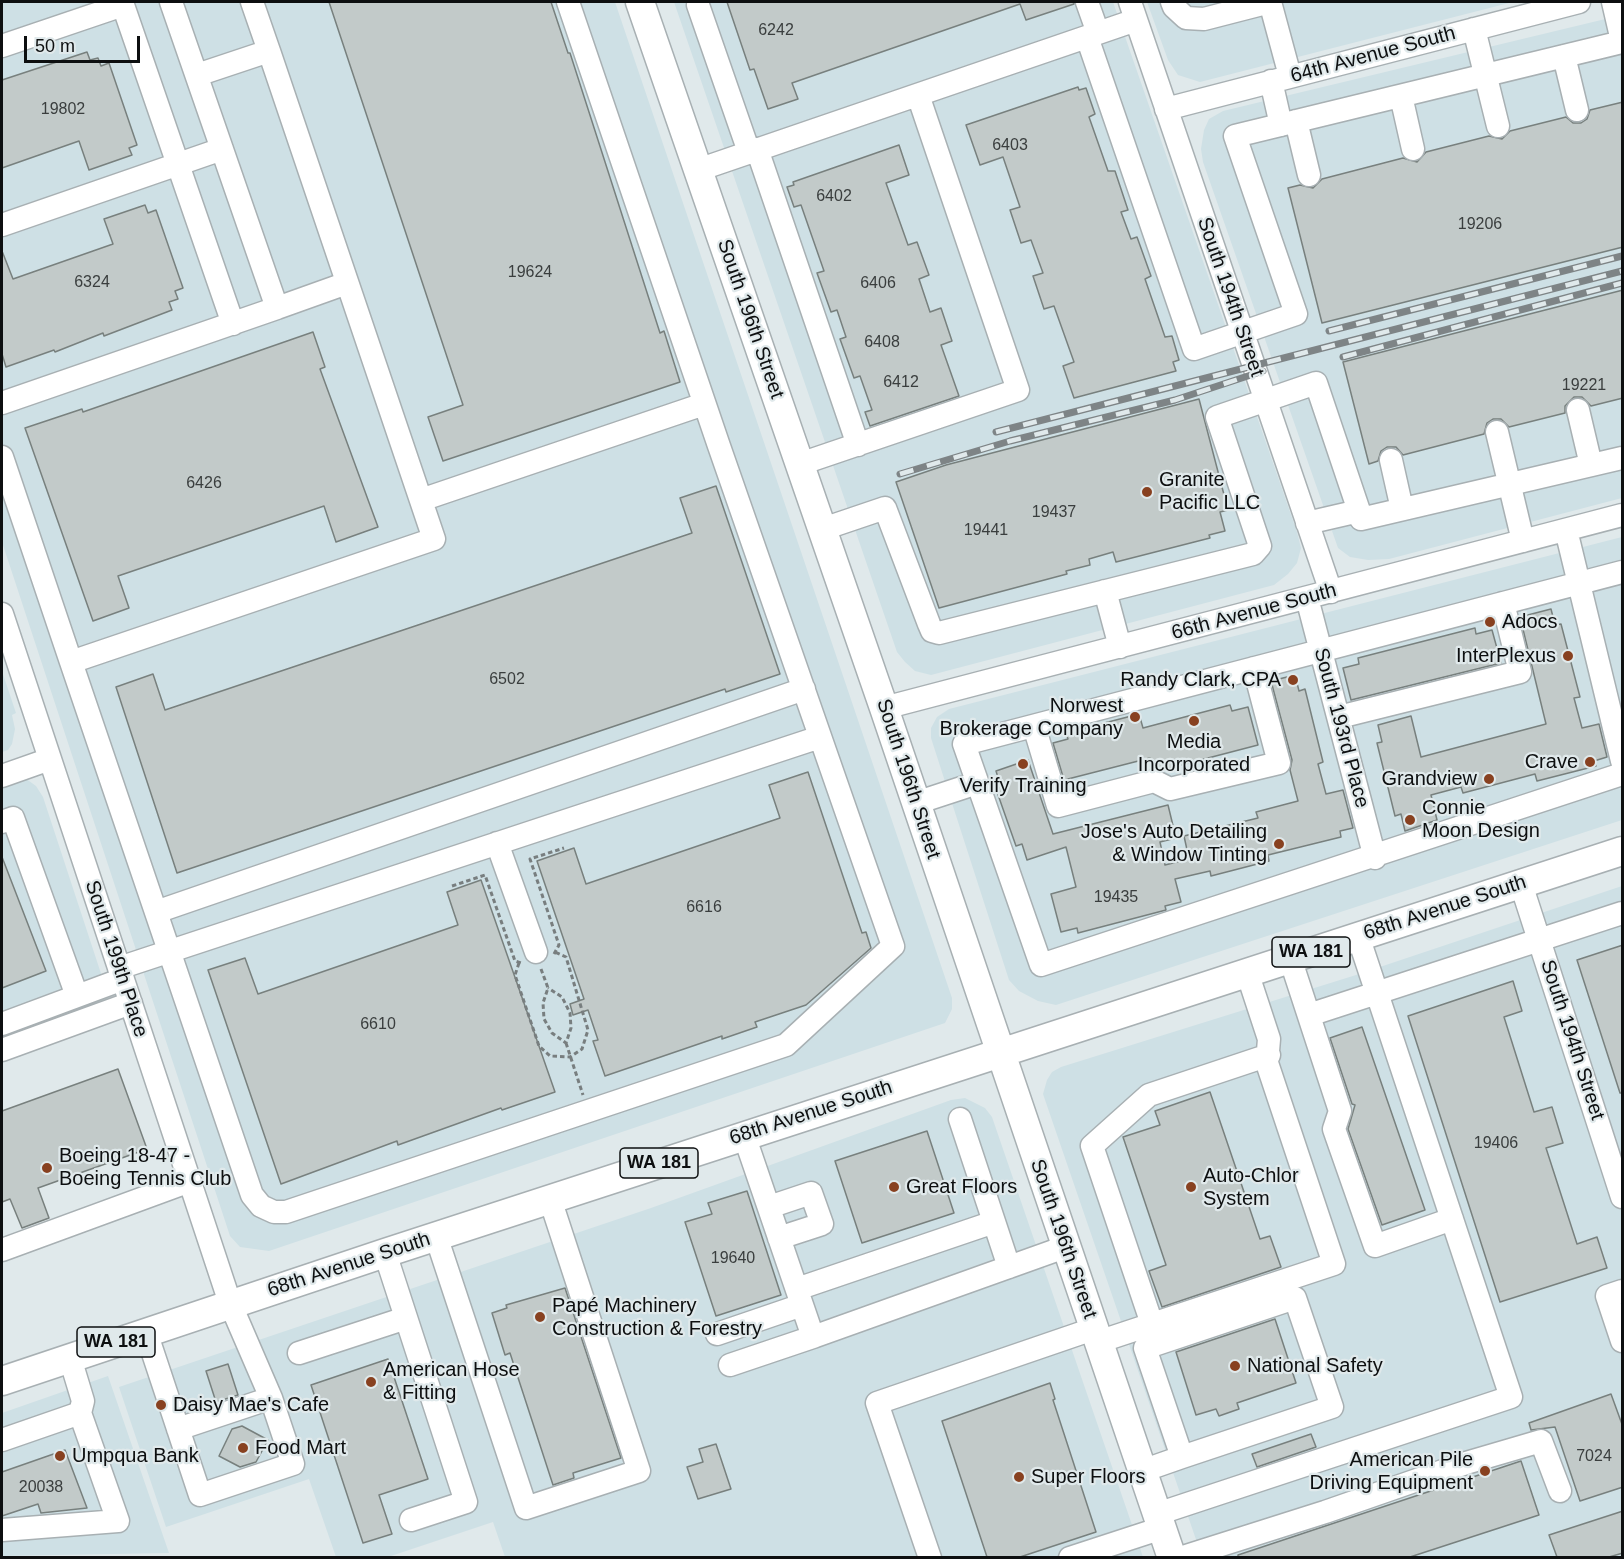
<!DOCTYPE html>
<meta charset="utf-8">
<style>
body{margin:0}
#map{position:relative;width:1624px;height:1559px;overflow:hidden;background:#e0e9eb;font-family:Arial,sans-serif}
canvas{display:block}
.frame{position:absolute;inset:0;border:3px solid #0d0f10;pointer-events:none}
.scale{position:absolute;left:24px;top:36px;width:116px;height:27px;box-sizing:border-box;border:3px solid #0d0f10;border-top:0;padding-left:8px;font-size:18px;line-height:21px;white-space:nowrap;color:#0d0f10;-webkit-text-stroke:4px #e0e9eb;paint-order:stroke}
</style>
<div id="map">
<canvas width="1624" height="1559"></canvas>
<div class="frame"></div>
<div class="scale">50 m</div>
</div>
<script>
const ctx = document.querySelector('canvas').getContext('2d');
ctx.lineJoin = 'round';
function fillPath(path, color) { ctx.fillStyle = color; ctx.fill(path, 'evenodd'); }
const poly = rows => new Path2D(rows.map(r => 'M' + r).join(''));
function stroke(path, color, width, dash) { ctx.strokeStyle = color; ctx.lineWidth = width; ctx.lineCap = dash ? 'butt' : 'round'; ctx.setLineDash(dash || []); ctx.stroke(path); }
function drawText(font, color, halo, rows, align = 'center') {
  ctx.font = font + ' Arial,sans-serif'; ctx.lineWidth = 4.5; ctx.setLineDash([]); ctx.textBaseline = 'middle'; ctx.strokeStyle = halo; ctx.fillStyle = color; for (const [text, x, y, turn = 0] of rows) {
    ctx.save(); ctx.translate(x, y); ctx.rotate((+turn || 0) * Math.PI / 180); ctx.textAlign = isNaN(turn) ? turn : align; if (halo) ctx.strokeText(text, 0, 0); ctx.fillText(text, 0, 0); ctx.restore();
  }
}
fillPath(poly([
 [2,2,615,2,952,998,952,1009,945,1023,269,1251,240,1247,230,1236,2,542],
 [674,2,1113,2,1297,532,1301,548,1297,563,1288,574,1274,585,931,675,915,671,905,662,897,652],
 [1147,2,1513,2,1200,82,1178,75,1168,60],
 [1622,15,1622,498,1389,559,1368,560,1350,557,1338,548,1203,162,1201,149,1204,130,1209,119,1223,111],
 [1622,537,1622,820,1056,1005,1038,1001,1019,991,1009,980,931,738,931,728,937,717,949,709],
 [2,671,16,713,12,715,15,729,12,744,8,750,2,752],
 [25,778,36,786,43,797,111,1004,2,1044,2,780],
 [1622,886,1622,1557,1202,1557,1043,1094,1047,1080,1052,1072,1061,1067,1356,975],
 [965,1098,985,1108,992,1117,1143,1557,505,1557,493,1522,388,1557,336,1557,309,1479,166,1527,119,1387,651,1208,951,1100],
 [108,1376,169,1553,2,1556,2,1413]
]), '#cee0e5');
const building = poly([
 [329,2,551,2,568,53,570,53,660,333,664,331,680,382,443,461,428,417,463,405,329,2],
 [727,2,1074,2,1074,4,1026,20,1020,4,792,83,798,99,768,109,754,69,750,70,727,2],
 [87,52,90,60,98,58,101,66,109,63,137,145,129,148,132,155,89,170,79,141,2,168,2,80,87,52],
 [1078,87,1079,90,1086,88,1095,114,1089,117,1108,171,1115,171,1128,210,1121,212,1131,239,1137,237,1151,276,1145,279,1165,337,1172,336,1179,360,1173,362,1176,371,1074,398,1063,366,1074,362,1054,306,1044,309,1033,276,1043,273,1031,240,1021,243,1010,210,1020,207,1003,157,980,165,966,125,1078,87],
 [1623,102,1623,247,1322,323,1288,188,1300,185,1313,188,1322,179,1403,158,1417,162,1426,152,1489,136,1502,139,1510,131,1566,117,1573,123,1581,123,1587,119,1590,110,1623,102],
 [899,145,909,175,886,183,908,245,917,242,929,275,919,279,930,312,941,308,952,341,941,345,959,396,870,426,865,412,872,410,860,376,854,378,840,339,846,337,837,310,831,312,817,273,824,271,801,205,794,207,787,187,794,185,793,182,899,145],
 [145,205,148,213,156,210,183,288,175,291,178,299,169,302,172,310,104,336,103,333,55,352,54,350,6,367,2,354,2,251,13,279,113,244,104,219,145,205],
 [1623,290,1623,398,1591,406,1582,397,1574,397,1565,406,1565,413,1509,427,1501,419,1493,419,1487,423,1484,434,1403,455,1396,447,1387,447,1381,451,1378,461,1369,464,1343,362,1623,290],
 [313,332,325,367,320,369,378,527,336,542,324,506,118,576,129,608,93,621,25,428,82,409,83,412,313,332],
 [1199,399,1228,510,1220,512,1225,531,1209,535,1210,538,1116,562,1113,552,1089,559,1090,565,1066,571,1067,574,939,608,896,482,946,465,1199,399],
 [716,486,780,674,726,692,725,689,177,873,116,687,153,674,165,710,692,533,680,498,716,486],
 [1551,609,1555,625,1561,624,1580,697,1574,698,1582,728,1599,724,1607,757,1594,761,1596,766,1537,781,1535,774,1463,793,1461,787,1431,795,1437,820,1405,831,1401,814,1395,816,1377,743,1382,742,1378,725,1411,716,1421,757,1546,724,1520,617,1551,609],
 [1475,628,1476,634,1492,630,1501,663,1351,700,1343,668,1359,664,1358,658,1475,628],
 [1295,675,1299,691,1305,689,1323,762,1318,764,1326,794,1343,790,1353,828,1340,831,1341,837,1268,855,1269,861,1211,876,1210,871,1175,879,1181,902,1165,906,1166,910,1078,933,1077,928,1061,932,1051,894,1076,887,1066,847,1027,860,1022,844,1016,846,996,789,1001,787,996,771,1028,760,1053,834,1168,805,1176,838,1160,842,1165,865,1189,859,1184,836,1258,818,1256,812,1298,801,1290,770,1292,760,1271,681,1295,675],
 [1230,705,1232,711,1248,707,1258,745,1162,770,1153,768,1150,758,1064,780,1053,743,1068,739,1066,733,1139,714,1143,728,1230,705],
 [808,772,862,933,866,932,871,948,806,1005,755,1022,757,1027,722,1039,722,1036,605,1076,593,1041,598,1040,588,1010,573,1015,570,1004,584,999,537,861,574,848,586,884,780,818,769,785,808,772],
 [2,857,46,971,2,988,2,857],
 [481,880,555,1092,502,1110,501,1108,398,1145,397,1141,281,1184,208,970,245,958,258,994,458,925,447,892,481,880],
 [1623,945,1623,1093,1620,1093,1577,960,1623,945],
 [1513,981,1522,1011,1504,1017,1534,1112,1552,1107,1563,1143,1546,1148,1577,1244,1597,1237,1607,1268,1500,1302,1408,1016,1513,981],
 [1362,1027,1425,1210,1382,1225,1348,1129,1355,1105,1352,1104,1330,1038,1362,1027],
 [118,1069,147,1149,38,1188,49,1218,22,1228,10,1199,2,1202,2,1111,118,1069],
 [1210,1092,1260,1239,1270,1236,1281,1267,1162,1307,1149,1271,1166,1265,1123,1137,1160,1125,1155,1111,1210,1092],
 [927,1131,954,1213,862,1243,835,1161,927,1131],
 [747,1191,781,1295,716,1316,685,1222,712,1214,708,1203,747,1191],
 [565,1288,621,1458,573,1473,574,1478,553,1485,510,1353,505,1355,492,1313,507,1308,506,1305,565,1288],
 [1275,1319,1296,1383,1237,1403,1239,1409,1219,1416,1216,1409,1196,1415,1176,1352,1275,1319],
 [388,1359,428,1479,379,1495,392,1534,363,1543,311,1385,388,1359],
 [228,1364,238,1395,216,1402,206,1371,228,1364],
 [1050,1383,1055,1399,1053,1400,1096,1532,1020,1557,987,1557,942,1421,1050,1383],
 [1611,1394,1623,1427,1623,1487,1580,1501,1555,1427,1531,1430,1529,1423,1611,1394],
 [242,1426,268,1440,256,1462,240,1467,219,1456,232,1429,242,1426],
 [1311,1434,1316,1447,1257,1467,1252,1454,1311,1434],
 [716,1444,731,1489,698,1499,687,1467,703,1462,699,1449,716,1444],
 [65,1450,87,1508,41,1513,38,1504,2,1516,2,1472,65,1450],
 [1521,1461,1539,1515,1410,1557,1238,1557,1238,1555,1521,1461],
 [1623,1511,1623,1553,1609,1557,1557,1557,1549,1535,1623,1511]
]);
fillPath(building, '#c2cac9');
stroke(building, '#78807e', 1.5);
const minor = poly([
 [252,2,269,51],
 [1087,2,1098,33],
 [1130,2,1331,592],
 [1172,2,1174,7,1186,18,1204,19,1270,2],
 [1270,2,1290,76],
 [1613,2,1622,41],
 [698,5,749,152],
 [1474,29,1498,126],
 [1087,37,1194,349,1296,314,1235,136,1622,42],
 [2,46,123,5,233,324],
 [1564,56,1577,110],
 [1271,81,1281,125],
 [1401,96,1413,149],
 [1166,109,1579,2],
 [1296,121,1309,175],
 [757,149,858,445],
 [698,170,1136,20],
 [2,225,222,149],
 [277,308,347,283],
 [2,403,277,308,171,2],
 [1578,410,1591,465],
 [1497,432,1523,541],
 [2,457,71,662,434,539,269,51,197,75],
 [1391,460,1402,509],
 [800,464,1018,390,918,95],
 [421,500,704,404],
 [1307,523,1359,511,1361,519,1622,458],
 [823,529,885,508,929,624,932,631,939,633,1253,554,1260,546,1217,417,1316,383,1359,511],
 [1566,530,1622,761],
 [1622,572,964,744,1041,965,1622,774],
 [1105,591,1120,647],
 [1307,598,1375,858],
 [2,614,230,1303,271,1398,293,1464,200,1495,146,1332],
 [71,662,252,1195,261,1206,274,1212,286,1212,786,1045,893,946,719,446,568,2],
 [884,708,1622,515],
 [1339,717,1520,672,1503,603],
 [1034,726,1058,806,1154,781,1170,789,1279,763,1254,668],
 [2,776,50,759],
 [916,803,977,783],
 [2,822,13,818,77,996],
 [497,843,536,952],
 [1521,884,1622,1197],
 [156,912,804,689],
 [1290,958,1340,1111,1334,1129,1375,1246,1452,1219],
 [119,968,820,737],
 [1309,1015,1622,913],
 [2,1024,123,979],
 [2,1050,131,1003],
 [960,1119,1009,1267],
 [769,1207,811,1193,822,1224,779,1238],
 [436,1236,526,1508,639,1471,550,1199],
 [2,1250,190,1181],
 [385,1253,466,1502,411,1520],
 [797,1289,994,1222],
 [1622,1291,1607,1296,1622,1341],
 [1152,1324,1092,1146,1149,1095,1269,1055],
 [717,1334,802,1305],
 [813,1337,1065,1247],
 [1098,1342,1334,1264,1267,1063,1269,1039,1247,972],
 [299,1353,406,1318],
 [730,1365,813,1337,744,1135],
 [178,1429,271,1398],
 [2,1440,80,1413,83,1401,70,1358],
 [1142,1471,1182,1457,1332,1407,1295,1298,1145,1348,1182,1457],
 [1157,1514,1511,1397,1358,936],
 [2,1530,118,1521,80,1413],
 [930,1558,877,1403,1093,1329],
 [1070,1558,1162,1528],
 [1180,1558,1325,1512,1466,1463,1541,1441,1560,1491]
]);
const major = poly([
 [640,2,884,708,1172,1558],
 [2,1381,385,1253,1622,851]
]);
stroke(minor, '#a8b0b3', 25);
stroke(major, '#a8b0b3', 31);
stroke(poly([
 [452,886,485,875,515,961,521,963],
 [554,954,559,945,530,859,564,848],
 [519,963,515,975,539,1046,550,1056,570,1057,582,1049,588,1030,566,957,555,952],
 [541,969,548,988,543,1003,544,1019,552,1033,566,1043,571,1028,570,1013,562,997,548,988],
 [566,1043,583,1095]
]), '#787e7f', 3, [4.5, 3]);
stroke(minor, '#fff', 22);
stroke(major, '#fff', 28);
const rail = poly([
 [1329,331,1622,256],
 [1343,357,1622,283],
 [996,432,1622,271],
 [900,474,1010,441,1175,400,1263,371]
]);
stroke(rail, '#7e8486', 7);
stroke(rail, '#e0e9eb', 4.5, [14]);
for (const [x, y, r, color] of [
 [1147,492,6,"#884120"],
 [1490,622,6,"#884120"],
 [1568,656,6,"#884120"],
 [1293,680,6,"#884120"],
 [1135,717,6,"#884120"],
 [1194,721,6,"#884120"],
 [1590,762,6,"#884120"],
 [1023,764,6,"#884120"],
 [1489,779,6,"#884120"],
 [1410,820,6,"#884120"],
 [1279,844,6,"#884120"],
 [47,1168,6,"#884120"],
 [894,1187,6,"#884120"],
 [1191,1187,6,"#884120"],
 [540,1317,6,"#884120"],
 [1235,1366,6,"#884120"],
 [371,1382,6,"#884120"],
 [161,1405,6,"#884120"],
 [243,1448,6,"#884120"],
 [60,1456,6,"#884120"],
 [1485,1471,6,"#884120"],
 [1019,1477,6,"#884120"]
]) { const dot = new Path2D(); dot.arc(x, y, r, 0, 2 * Math.PI); ctx.fillStyle = color; ctx.fill(dot); stroke(dot, '#e0e9eb', 2); }
drawText('16px', '#3a3e3e', null, [
 ["6242",776,31],
 ["19802",63,110],
 ["6403",1010,146],
 ["6402",834,197],
 ["19206",1480,225],
 ["19624",530,273],
 ["6324",92,283],
 ["6406",878,284],
 ["6408",882,343],
 ["6412",901,383],
 ["19221",1584,386],
 ["6426",204,484],
 ["19437",1054,513],
 ["19441",986,531],
 ["6502",507,680],
 ["19435",1116,898],
 ["6616",704,908],
 ["6610",378,1025],
 ["19406",1496,1144],
 ["19640",733,1259],
 ["7024",1594,1457],
 ["20038",41,1488]
]);
for (const [x, y, w] of [
 [1311,952,78],
 [659,1163,78],
 [116,1342,78]
]) { const box = new Path2D(); box.roundRect(x - w / 2, y - 15, w, 30, 4.5); ctx.fillStyle = '#e0e9eb'; ctx.fill(box); stroke(box, '#0d0f10', 1.5); }
drawText('bold 18px', '#0d0f10', null, [
 ["WA 181",1311,952],
 ["WA 181",659,1163],
 ["WA 181",116,1342]
]);
drawText('20px', '#0d0f10', '#e0e9eb', [
 ["64th Avenue South",1373,55,-15],
 ["South 194th Street",1230,297,71],
 ["South 196th Street",750,319,71],
 ["66th Avenue South",1254,612,-15],
 ["South 193rd Place",1341,728,75],
 ["South 196th Street",908,779,72],
 ["68th Avenue South",1445,908,-18],
 ["South 199th Place",116,959,72],
 ["South 194th Street",1572,1040,72],
 ["68th Avenue South",811,1113,-18],
 ["South 196th Street",1063,1239,71],
 ["68th Avenue South",349,1265,-18]
]);
drawText('20px', '#0d0f10', '#e0e9eb', [
 ["Granite",1159,480],
 ["Pacific LLC",1159,503],
 ["Adocs",1502,622],
 ["InterPlexus",1556,656,"right"],
 ["Randy Clark, CPA",1281,680,"right"],
 ["Norwest",1123,706,"right"],
 ["Brokerage Company",1123,729,"right"],
 ["Media",1194,742,"center"],
 ["Incorporated",1194,765,"center"],
 ["Crave",1578,762,"right"],
 ["Grandview",1477,779,"right"],
 ["Verify Training",1023,786,"center"],
 ["Connie",1422,808],
 ["Moon Design",1422,831],
 ["Jose's Auto Detailing",1267,832,"right"],
 ["& Window Tinting",1267,855,"right"],
 ["Boeing 18-47 -",59,1156],
 ["Boeing Tennis Club",59,1179],
 ["Auto-Chlor",1203,1176],
 ["System",1203,1199],
 ["Great Floors",906,1187],
 ["Papé Machinery",552,1306],
 ["Construction & Forestry",552,1329],
 ["National Safety",1247,1366],
 ["American Hose",383,1370],
 ["& Fitting",383,1393],
 ["Daisy Mae's Cafe",173,1405],
 ["Food Mart",255,1448],
 ["Umpqua Bank",72,1456],
 ["American Pile",1473,1460,"right"],
 ["Driving Equipment",1473,1483,"right"],
 ["Super Floors",1031,1477]
], 'left');
</script>
